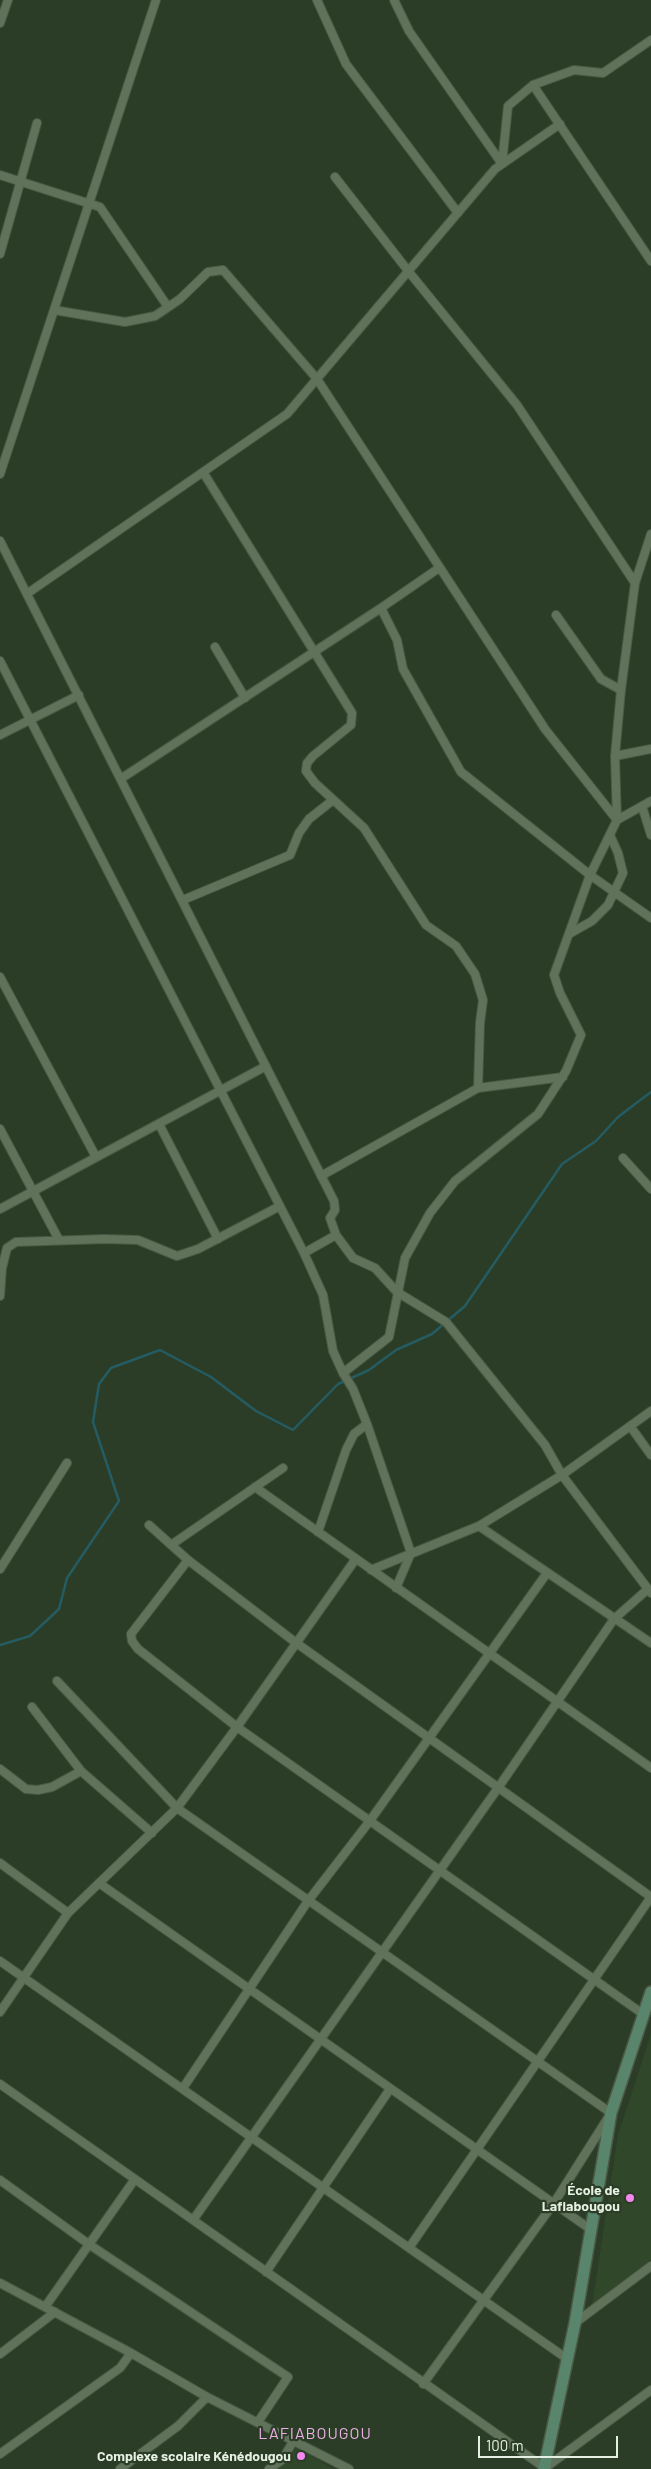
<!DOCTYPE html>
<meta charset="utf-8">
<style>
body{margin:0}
#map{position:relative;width:651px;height:2469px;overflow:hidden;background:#2b3d26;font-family:Barlow,sans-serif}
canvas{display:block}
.scale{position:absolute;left:478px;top:2436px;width:140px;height:22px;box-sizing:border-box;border:2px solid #e5f0e2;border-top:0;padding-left:6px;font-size:15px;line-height:18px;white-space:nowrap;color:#e5f0e2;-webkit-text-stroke:4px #2b3d26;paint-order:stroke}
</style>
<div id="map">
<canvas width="651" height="2469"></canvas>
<div class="scale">100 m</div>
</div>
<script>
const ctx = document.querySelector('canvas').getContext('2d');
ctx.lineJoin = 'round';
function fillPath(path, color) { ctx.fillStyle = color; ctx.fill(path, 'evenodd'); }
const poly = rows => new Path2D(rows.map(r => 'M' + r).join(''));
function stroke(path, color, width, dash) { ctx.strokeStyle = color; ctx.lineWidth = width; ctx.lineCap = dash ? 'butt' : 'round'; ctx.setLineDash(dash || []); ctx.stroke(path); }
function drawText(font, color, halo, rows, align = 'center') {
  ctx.font = font + ' Barlow,sans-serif'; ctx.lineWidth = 4.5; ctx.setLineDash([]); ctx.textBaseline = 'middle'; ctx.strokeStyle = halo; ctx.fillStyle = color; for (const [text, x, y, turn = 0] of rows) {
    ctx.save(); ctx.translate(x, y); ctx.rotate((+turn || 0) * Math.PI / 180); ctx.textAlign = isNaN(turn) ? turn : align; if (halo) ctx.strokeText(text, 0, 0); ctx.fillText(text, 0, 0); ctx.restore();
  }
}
fillPath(poly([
 [651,2034,651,2260,592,2306,618,2135],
 [297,2447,333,2469,277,2469]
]), '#31472a');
stroke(poly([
 [0,1645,30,1636,59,1609,67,1578,119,1501,93,1422,99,1384,111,1368,160,1350,211,1377,256,1411,293,1430,338,1384,369,1370,396,1350,432,1334,465,1306,562,1164,596,1141,618,1117,651,1092]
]), '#255c63', 2.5);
const street = poly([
 [317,0,346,64,458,213],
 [394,0,409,31,502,164],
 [0,23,8,0],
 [533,85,651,261],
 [502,164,508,106,533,85,574,70,603,73,651,40],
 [0,175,100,207,168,307],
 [335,177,409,272,517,405,635,583],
 [0,254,37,123],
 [54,310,125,322,155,316,180,299,208,272,223,270,317,379,545,729,617,820,651,801],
 [203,472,352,713,351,725,313,756,307,763,306,771,315,783,364,828,426,925,456,946,475,974,483,1000,480,1023,478,1088],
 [0,474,156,0],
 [0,541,334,1201,335,1210,330,1218,336,1235,353,1258,375,1268,397,1292,446,1322,545,1445,562,1475,651,1593],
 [28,593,287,414,495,169,560,124],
 [381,608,397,640,403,669,461,772,590,875,651,918],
 [556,615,601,679,621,690],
 [215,647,245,698],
 [0,661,304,1253,323,1295,333,1351,343,1373],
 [0,735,79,695],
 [615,756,651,749],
 [122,778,381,608,439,568],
 [642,806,651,835],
 [183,900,290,855,299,833,309,819,333,800],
 [569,934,592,921,608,905,623,873,618,853,610,835],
 [0,977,96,1157],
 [159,1124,218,1239],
 [0,1129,59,1240],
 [623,1158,651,1189],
 [321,1176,478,1088,563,1077],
 [0,1209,266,1066],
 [304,1253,336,1235],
 [0,1296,2,1268,7,1248,16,1242,105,1239,138,1240,177,1256,198,1249,280,1206],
 [630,1426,651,1455],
 [255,1487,651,1768],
 [149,1525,188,1560,295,1642,651,1897],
 [479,1526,651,1643],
 [318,1532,346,1450,354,1434,367,1424],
 [171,1545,283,1468],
 [188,1560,131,1634,132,1641,138,1649,237,1727,643,2014],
 [0,1569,67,1463],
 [371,1570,479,1526,562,1475,651,1411],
 [396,1588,411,1553,367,1424,353,1389,343,1373,389,1337,405,1258,430,1213,455,1181,538,1114,566,1071,581,1035,560,993,554,975,590,875,617,820,615,756,621,690,635,583,651,534],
 [57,1681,177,1808,611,2113,554,2203,423,2384],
 [32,1707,81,1771,152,1833],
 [0,1769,26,1789,38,1790,52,1787,81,1771],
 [0,1863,68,1913],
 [99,1883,590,2229],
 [0,1961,566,2358],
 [0,2012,68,1913,177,1808,237,1727,355,1560],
 [0,2084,545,2468,651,2390],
 [183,2088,308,1901,369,1822,547,1573],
 [0,2180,90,2245,288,2377,258,2422],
 [193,2220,498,1788,614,1619,648,1589],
 [409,2248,651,1897],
 [266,2272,390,2089],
 [0,2283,131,2353,207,2397,349,2469],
 [45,2307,135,2179],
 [575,2323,651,2266],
 [0,2354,55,2312],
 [0,2454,120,2368,131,2353],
 [120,2469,178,2426,207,2397],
 [269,2469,282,2460,294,2440]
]);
const secondary = poly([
 [544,2469,575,2323,611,2113,651,1992]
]);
stroke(street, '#4a5845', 10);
stroke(secondary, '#4a5845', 14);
stroke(street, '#60735a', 8);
stroke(secondary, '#58856b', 11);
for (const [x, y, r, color] of [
 [630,2198,5,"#f589ef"],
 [301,2456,5,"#f589ef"]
]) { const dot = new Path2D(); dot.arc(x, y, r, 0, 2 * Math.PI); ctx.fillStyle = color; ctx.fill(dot); stroke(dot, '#2b3d26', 2); }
drawText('bold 14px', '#e5f0e2', '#2b3d26', [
 ["École de",620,2190],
 ["Lafiabougou",620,2206],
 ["Complexe scolaire Kénédougou",291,2456]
], 'right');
ctx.letterSpacing = '1px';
drawText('16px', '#edb1e8', '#2b3d26', [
 ["LAFIABOUGOU",315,2434]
]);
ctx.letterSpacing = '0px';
</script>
